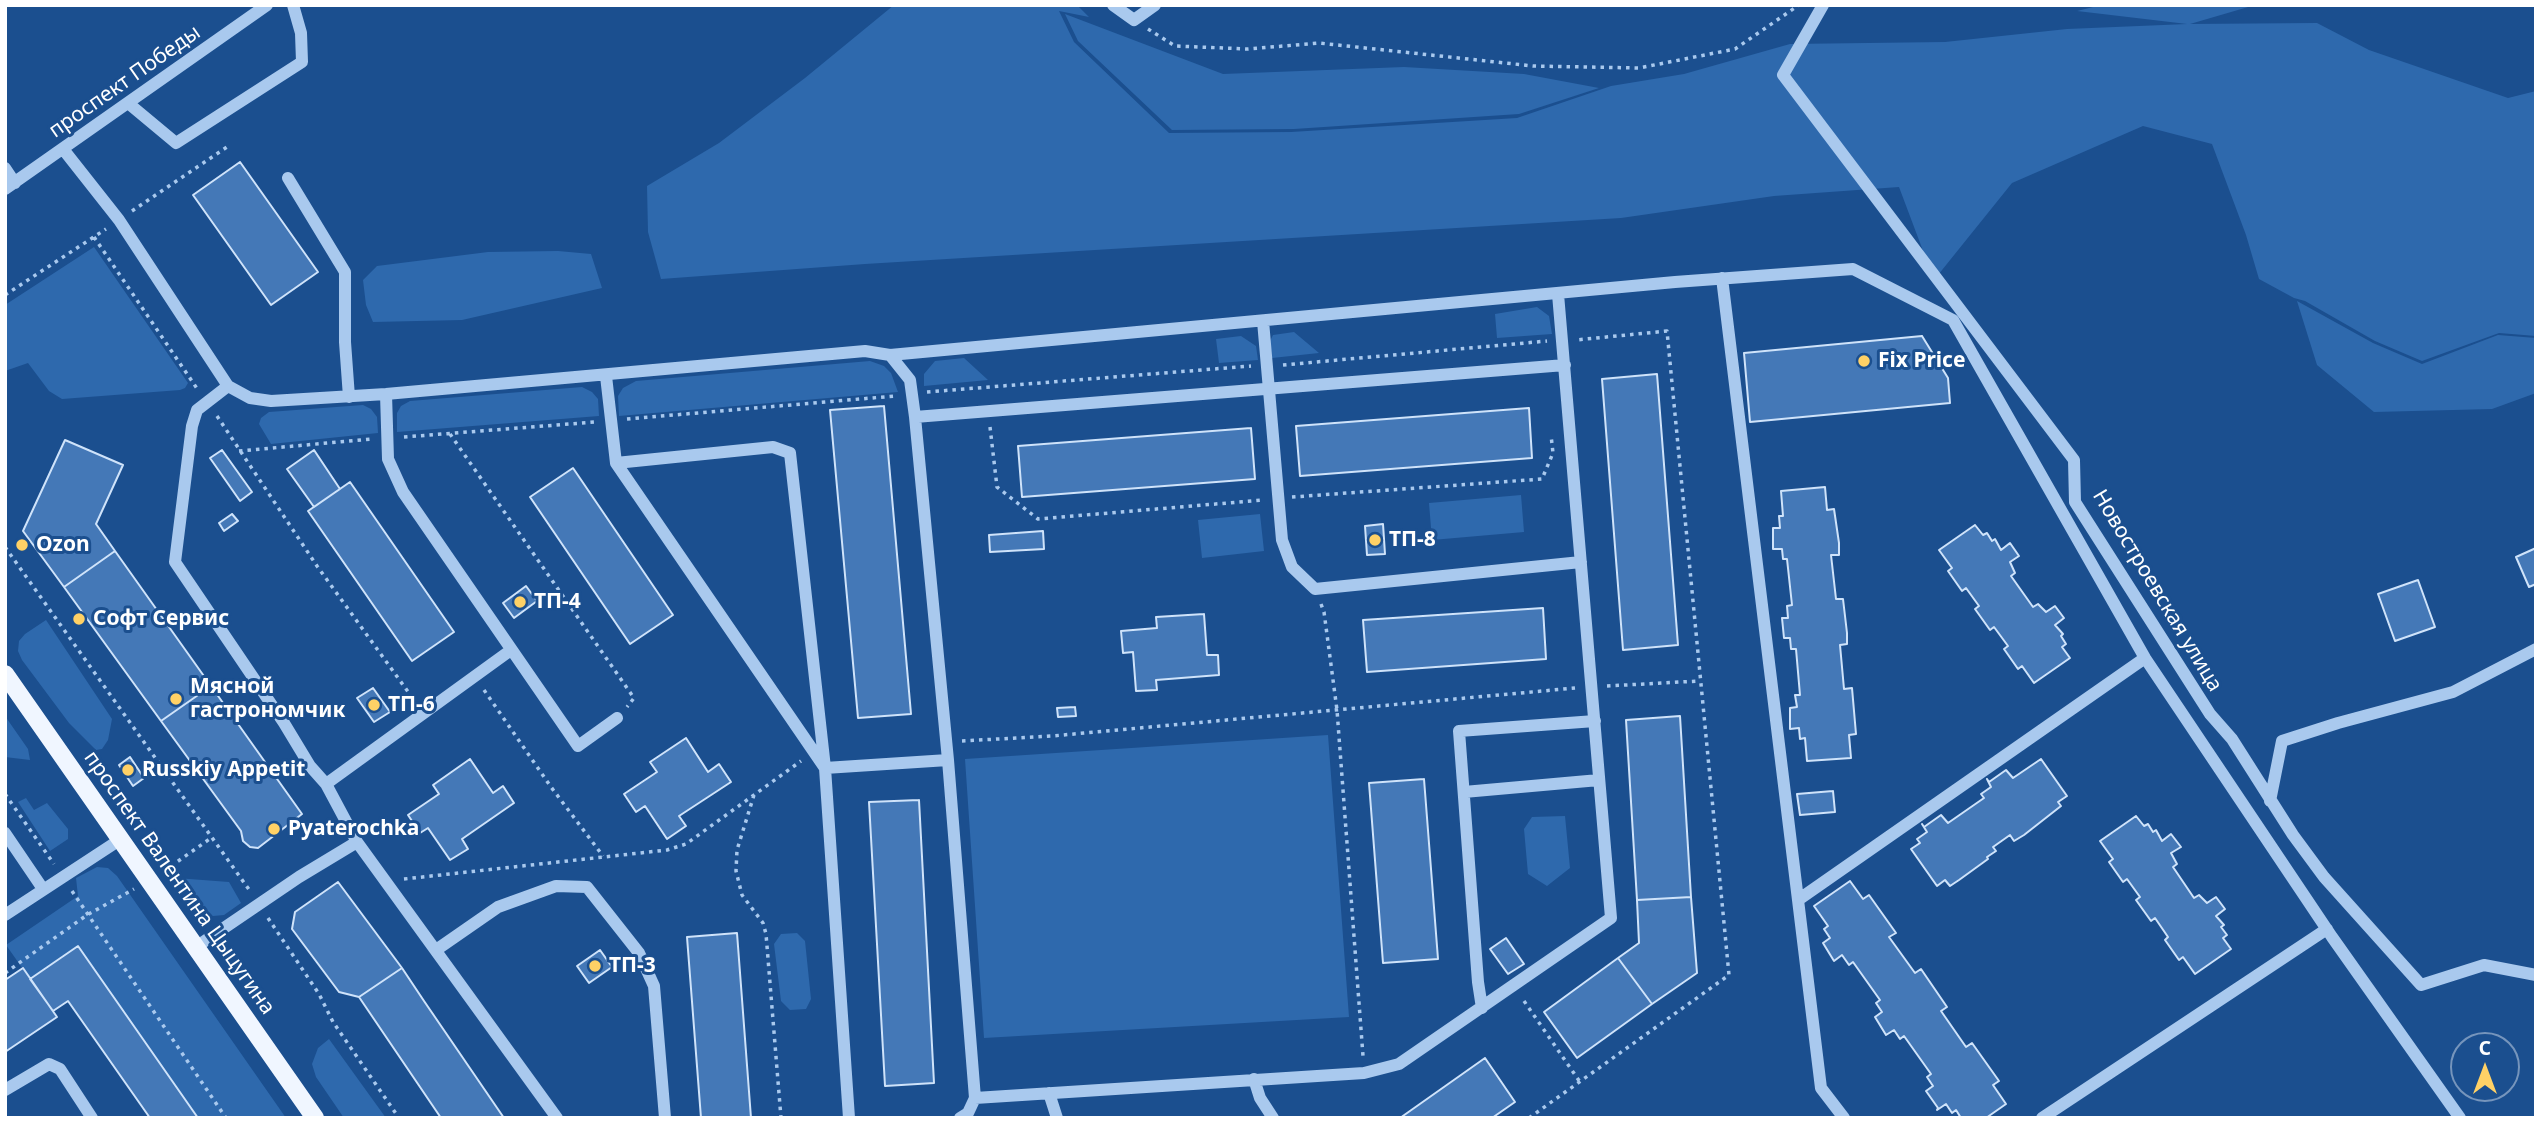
<!DOCTYPE html>
<meta charset="utf-8">
<style>
body{margin:0}
#map{position:relative;width:2541px;height:1123px;overflow:hidden;background:#1b4f8f;font-family:"Noto Sans",sans-serif}
canvas{display:block}
.frame{position:absolute;inset:0;border:7px solid #fff;pointer-events:none}
.north{position:absolute;left:2450px;top:1032px;width:70px;height:70px;box-sizing:border-box;background:#1b4f8f;border:2px solid #7695bc;border-radius:50%;rotate:0deg;font-size:19px;font-weight:700;line-height:28px;text-align:center;color:#fff}
.north::after{content:'';display:block;margin:auto;width:24px;height:32px;background:#ffd166;clip-path:polygon(50% 0,100% 100%,50% 72%,0 100%)}
</style>
<div id="map">
<canvas width="2541" height="1123"></canvas>
<div class="frame"></div>
<div class="north">С</div>
</div>
<script>
const ctx = document.querySelector('canvas').getContext('2d');
ctx.lineJoin = 'round';
function fillPath(path, color) { ctx.fillStyle = color; ctx.fill(path, 'evenodd'); }
const poly = rows => new Path2D(rows.map(r => 'M' + r).join(''));
function stroke(path, color, width, dash) { ctx.strokeStyle = color; ctx.lineWidth = width; ctx.lineCap = dash ? 'butt' : 'round'; ctx.setLineDash(dash || []); ctx.stroke(path); }
function drawText(font, color, halo, rows, align = 'center') {
  ctx.font = font + ' "Noto Sans",sans-serif'; ctx.lineWidth = 6; ctx.setLineDash([]); ctx.textBaseline = 'middle'; ctx.strokeStyle = halo; ctx.fillStyle = color; for (const [text, x, y, turn = 0] of rows) {
    ctx.save(); ctx.translate(x, y); ctx.rotate((+turn || 0) * Math.PI / 180); ctx.textAlign = isNaN(turn) ? turn : align; if (halo) ctx.strokeText(text, 0, 0); ctx.fillText(text, 0, 0); ctx.restore();
  }
}
fillPath(poly([
 [894,5,1077,5,1089,17,1059,11,1074,42,1169,133,1291,132,1517,118,1611,86,1684,74,1790,44,1945,42,2067,29,2187,24,2077,11,2101,5,2255,5,2190,24,2317,23,2369,50,2508,98,2536,91,2536,336,2499,333,2422,361,2375,341,2305,301,2294,298,2259,279,2246,235,2212,144,2143,126,2012,183,1934,280,1899,187,1774,196,1621,218,865,264,661,279,648,232,647,186,719,143,805,78],
 [1065,14,1223,74,1404,67,1524,74,1599,88,1519,114,1294,129,1172,130,1078,41],
 [94,247,188,383,185,388,180,390,62,399,49,391,28,363,5,371,5,305],
 [558,251,591,254,602,288,462,320,373,322,366,305,363,280,377,266,488,252],
 [2297,301,2373,343,2422,364,2498,335,2536,338,2536,393,2492,409,2374,412,2317,365],
 [1537,307,1549,316,1552,334,1497,338,1495,314],
 [1294,332,1319,353,1272,358,1270,341,1273,335],
 [1241,336,1256,346,1258,360,1219,363,1216,339],
 [964,358,988,380,924,386,924,374,935,361],
 [870,361,884,366,891,373,898,392,619,416,618,396,623,388,636,381],
 [582,387,592,392,598,399,599,416,397,432,397,413,401,406,410,401],
 [363,405,371,409,377,417,378,433,271,444,259,424,261,418,269,412],
 [1521,495,1524,532,1432,540,1429,503],
 [1260,514,1264,551,1202,558,1198,520],
 [46,620,112,719,108,740,102,749,96,750,69,723,22,660,18,651,19,641,25,634],
 [5,716,28,749,30,760,5,757],
 [1328,735,1349,1017,984,1038,965,759],
 [26,798,34,810,47,803,68,829,68,839,50,851,18,802],
 [1565,816,1570,868,1547,886,1528,874,1524,829,1532,817],
 [97,867,108,868,117,876,286,1118,198,1118,78,946,30,979,6,945,78,896,76,878],
 [176,878,229,882,241,903,224,915,213,916,201,910],
 [797,933,805,941,811,999,806,1009,790,1010,781,1001,774,944,781,934],
 [329,1039,386,1118,344,1118,316,1077,312,1064,318,1048]
]), '#2e69ad');
const building = poly([
 [240,162,318,272,271,305,193,195,240,162],
 [1922,336,1948,378,1950,403,1750,422,1744,353,1922,336],
 [1657,374,1678,645,1623,650,1602,379,1657,374],
 [884,406,911,714,858,718,830,410,884,406],
 [1529,408,1532,458,1300,476,1296,426,1529,408],
 [1251,428,1255,479,1022,497,1018,446,1251,428],
 [65,440,123,465,96,524,115,551,64,587,23,531,65,440],
 [222,450,252,492,240,501,210,458,222,450],
 [314,450,340,489,314,507,287,469,314,450],
 [573,468,673,615,630,644,530,497,573,468],
 [350,482,454,632,412,661,308,511,350,482],
 [1825,487,1827,510,1834,509,1839,543,1839,555,1831,555,1836,599,1843,599,1847,633,1847,644,1840,645,1844,689,1852,688,1856,734,1849,735,1851,758,1807,761,1805,738,1800,739,1799,728,1790,729,1790,708,1797,707,1795,695,1800,695,1796,649,1791,649,1790,638,1784,638,1782,618,1788,618,1787,606,1792,605,1787,559,1783,559,1782,549,1773,549,1773,528,1780,528,1779,516,1783,516,1781,491,1825,487],
 [232,514,238,521,224,531,219,523,232,514],
 [1383,524,1385,554,1367,555,1365,526,1383,524],
 [1975,525,1983,535,1987,533,1992,541,1995,539,2001,550,2010,543,2019,556,2010,562,2015,573,2011,576,2033,607,2038,604,2046,612,2055,606,2064,618,2055,625,2063,634,2061,636,2066,644,2062,647,2070,658,2034,683,2022,666,2018,669,2004,649,2008,646,1994,627,1990,630,1975,609,1979,606,1966,588,1962,591,1948,571,1952,568,1939,550,1975,525],
 [1043,531,1044,549,990,552,989,535,1043,531],
 [2536,548,2536,584,2529,587,2516,557,2536,548],
 [115,551,211,686,161,721,64,587,115,551],
 [2418,580,2435,627,2395,641,2378,594,2418,580],
 [526,586,537,601,514,618,503,603,526,586],
 [1543,608,1546,659,1367,672,1363,620,1543,608],
 [1204,614,1207,655,1218,655,1219,675,1156,680,1157,690,1136,691,1133,652,1123,653,1121,631,1157,628,1156,617,1204,614],
 [211,686,302,814,258,848,250,847,243,841,241,831,161,721,211,686],
 [373,688,390,712,374,722,357,698,373,688],
 [1075,707,1076,716,1058,717,1057,708,1075,707],
 [1680,716,1691,897,1637,900,1626,720,1680,716],
 [686,738,708,772,719,764,731,782,679,816,686,826,667,839,645,806,636,812,624,794,657,772,650,762,686,738],
 [130,757,144,778,133,786,119,765,130,757],
 [470,759,493,793,503,786,514,803,462,839,468,849,450,860,428,828,420,833,408,815,439,794,433,785,470,759],
 [2041,759,2067,796,2058,802,2061,806,2024,835,2014,841,2010,835,1993,847,1996,851,1987,857,1988,859,1959,880,1950,886,1945,880,1937,886,1911,849,1920,843,1917,839,1927,832,1922,824,1924,827,1941,815,1948,823,1984,798,1981,794,1991,787,1987,779,1989,782,2006,770,2013,778,2041,759],
 [1424,779,1438,959,1383,963,1369,783,1424,779],
 [1833,791,1835,812,1800,815,1797,794,1833,791],
 [919,800,934,1083,885,1086,869,802,919,800],
 [2136,816,2144,826,2148,824,2153,832,2156,830,2162,841,2171,834,2181,847,2171,853,2177,864,2173,867,2194,898,2199,895,2207,903,2216,897,2225,909,2216,916,2224,925,2221,927,2227,935,2223,938,2231,949,2195,974,2183,957,2179,960,2165,940,2168,937,2155,918,2151,921,2136,900,2140,897,2127,879,2123,882,2109,862,2113,859,2100,841,2136,816],
 [1850,881,1863,899,1869,895,1896,933,1889,937,1915,973,1921,969,1947,1007,1941,1011,1966,1047,1972,1043,1999,1081,1993,1085,2006,1104,1986,1118,1961,1118,1956,1110,1952,1113,1946,1104,1937,1110,1938,1108,1926,1091,1933,1086,1927,1077,1931,1074,1904,1036,1900,1039,1894,1030,1886,1035,1875,1017,1882,1012,1876,1003,1880,1000,1853,962,1849,965,1842,955,1834,961,1823,943,1830,938,1824,929,1828,926,1814,906,1850,881],
 [338,882,402,968,359,997,339,992,292,929,295,912,338,882],
 [1691,897,1697,973,1652,1004,1618,958,1639,943,1637,900,1691,897],
 [737,933,751,1118,701,1118,687,937,737,933],
 [1506,938,1524,964,1508,974,1490,949,1506,938],
 [78,946,198,1118,150,1118,68,1001,53,1011,30,979,78,946],
 [600,950,612,967,589,983,577,966,600,950],
 [1618,958,1652,1004,1577,1058,1544,1012,1618,958],
 [23,968,57,1017,5,1052,5,980,23,968],
 [402,968,424,1001,504,1118,441,1118,359,997,402,968],
 [1485,1058,1515,1102,1492,1118,1400,1118,1485,1058]
]);
fillPath(building, '#4478b7');
stroke(building, '#cfe3fa', 2);
stroke(poly([
 [1148,29,1175,46,1248,49,1319,43,1533,66,1639,68,1735,49,1799,5],
 [132,211,230,145],
 [94,237,198,390],
 [5,295,106,229],
 [1283,365,1547,341],
 [927,392,1251,366],
 [217,416,317,566,414,700],
 [627,419,895,396],
 [990,427,997,487,1038,519,1263,500],
 [450,434,634,698,627,707],
 [404,437,595,422],
 [239,451,372,439],
 [1292,497,1542,479,1553,453,1551,435],
 [5,547,250,891],
 [1321,604,1324,612,1337,710,1363,1056],
 [1607,686,1699,681],
 [484,690,551,787,603,856],
 [962,741,1052,736,1575,688],
 [5,794,54,864],
 [754,795,737,850,736,871,742,895,763,923,766,934,781,1118],
 [164,871,211,838],
 [404,879,667,850,686,844,801,761],
 [72,891,226,1118],
 [268,918,319,994,333,1022,399,1118],
 [5,973,87,915,134,889],
 [1524,1001,1580,1082],
 [1529,1118,1729,975,1667,331,1576,340]
]), '#a9c9ee', 3.5, [3.5, 5]);
stroke(poly([
 [1113,5,1134,20,1155,5],
 [1823,5,1783,75,2074,460,2075,502,2210,714,2232,739,2293,835,2324,877,2421,985,2484,965,2536,975],
 [128,103,176,143,302,62,301,33,293,5],
 [63,149,119,220,228,386,250,398,271,401,386,394,865,351,890,355,910,380,915,417,948,760,975,1098,968,1113,960,1118],
 [5,168,15,183],
 [288,178,345,272,345,342,349,397],
 [5,189,267,5],
 [1722,278,1821,1088,1844,1118],
 [1263,321,1282,540,1292,567,1315,589,1581,562],
 [890,355,1675,282,1853,269,1953,320,2145,658,2332,937,2460,1118],
 [606,376,616,463,825,768,948,760],
 [228,386,197,410,192,426,175,562,284,723,310,766,326,784],
 [386,394,388,459,403,492,578,746,617,718],
 [915,417,1565,365],
 [616,463,773,447,790,453,825,768,849,1118],
 [511,650,326,784,357,842,557,1118],
 [1464,792,1599,780],
 [2270,801,2282,741,2338,723,2453,692,2536,649],
 [5,833,43,889],
 [1798,900,2145,658],
 [5,915,121,839],
 [196,947,299,877,357,842],
 [436,950,498,907,556,886,587,887,639,953,654,986,665,1118],
 [1482,1008,1478,982,1459,731,1595,721],
 [1254,1079,1260,1098,1273,1118],
 [5,1090,49,1064,60,1069,92,1118],
 [1049,1093,1057,1118],
 [975,1098,1364,1073,1399,1064,1611,918,1558,294],
 [2042,1118,2327,929]
]), '#a9c9ee', 12);
stroke(poly([
 [5,674,315,1118]
]), '#f0f6ff', 18);
for (const [x, y, r, color] of [
 [1864,361,7,"#ffd166"],
 [1375,540,7,"#ffd166"],
 [22,545,7,"#ffd166"],
 [520,602,7,"#ffd166"],
 [79,619,7,"#ffd166"],
 [176,699,7,"#ffd166"],
 [374,705,7,"#ffd166"],
 [128,770,7,"#ffd166"],
 [274,829,7,"#ffd166"],
 [595,966,7,"#ffd166"]
]) { const dot = new Path2D(); dot.arc(x, y, r, 0, 2 * Math.PI); ctx.fillStyle = color; ctx.fill(dot); stroke(dot, '#1b4f8f', 2.5); }
drawText('21px', '#fff', '#1b4f8f', [
 ["проспект Победы",125,82,-35],
 ["Новостроевская улица",2157,591,59],
 ["проспект Валентина Цыцугина",179,883,55]
]);
drawText('bold 21px', '#fff', '#1b4f8f', [
 ["Fix Price",1878,361],
 ["ТП-8",1389,540],
 ["Ozon",36,545],
 ["ТП-4",534,602],
 ["Софт Сервис",93,619],
 ["Мясной",190,687],
 ["гастрономчик",190,711],
 ["ТП-6",388,705],
 ["Russkiy Appetit",142,770],
 ["Pyaterochka",288,829],
 ["ТП-3",609,966]
], 'left');
</script>
